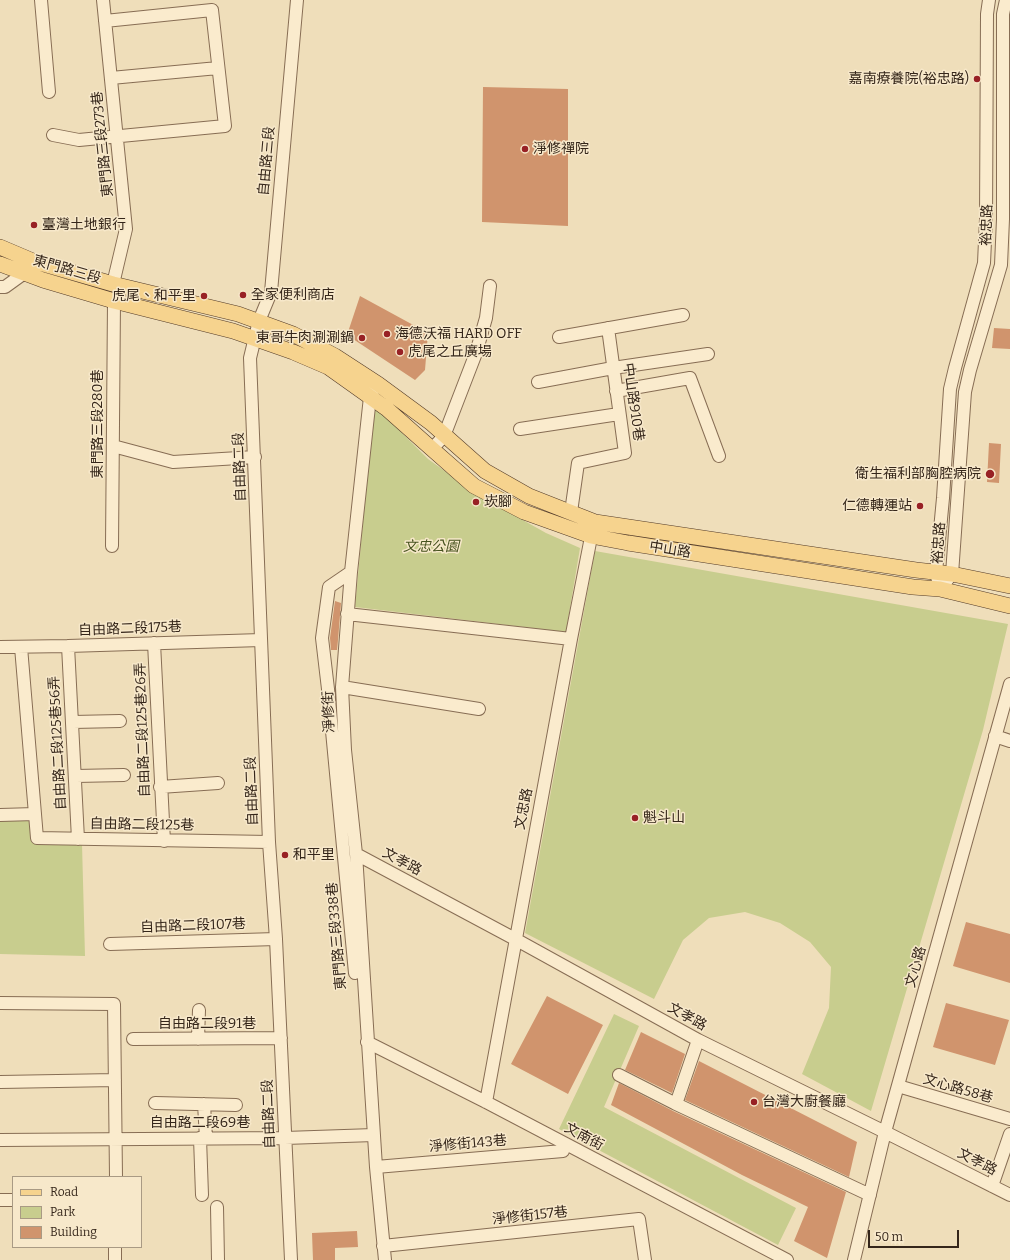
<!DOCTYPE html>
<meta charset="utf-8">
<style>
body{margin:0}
#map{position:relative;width:1010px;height:1260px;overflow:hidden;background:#efdeba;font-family:Bitter,serif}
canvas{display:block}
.legend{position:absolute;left:12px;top:1176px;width:130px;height:72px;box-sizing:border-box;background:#f7e8ca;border:1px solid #a99a84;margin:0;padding:5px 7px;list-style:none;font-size:12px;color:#35261a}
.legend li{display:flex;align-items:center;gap:8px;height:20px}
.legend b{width:20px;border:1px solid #a99a84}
.scale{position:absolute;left:868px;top:1230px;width:91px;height:18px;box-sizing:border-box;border:2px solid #35261a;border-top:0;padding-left:5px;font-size:12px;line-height:14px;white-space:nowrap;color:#35261a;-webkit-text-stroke:3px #f7e8ca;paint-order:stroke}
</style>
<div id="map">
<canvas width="1010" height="1260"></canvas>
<ul class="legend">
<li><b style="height:5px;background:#f6d38e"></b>Road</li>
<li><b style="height:11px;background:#c8cd8e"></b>Park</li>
<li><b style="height:11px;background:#d0946d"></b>Building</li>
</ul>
<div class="scale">50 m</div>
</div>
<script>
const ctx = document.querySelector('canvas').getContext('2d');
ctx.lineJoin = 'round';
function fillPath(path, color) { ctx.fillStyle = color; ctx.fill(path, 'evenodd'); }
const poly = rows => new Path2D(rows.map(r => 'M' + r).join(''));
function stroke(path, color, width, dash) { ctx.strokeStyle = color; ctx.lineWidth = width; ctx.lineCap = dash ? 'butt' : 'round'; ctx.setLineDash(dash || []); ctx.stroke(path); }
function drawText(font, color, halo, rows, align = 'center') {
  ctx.font = font + ' Bitter,"Noto Sans TC",serif'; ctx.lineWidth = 3; ctx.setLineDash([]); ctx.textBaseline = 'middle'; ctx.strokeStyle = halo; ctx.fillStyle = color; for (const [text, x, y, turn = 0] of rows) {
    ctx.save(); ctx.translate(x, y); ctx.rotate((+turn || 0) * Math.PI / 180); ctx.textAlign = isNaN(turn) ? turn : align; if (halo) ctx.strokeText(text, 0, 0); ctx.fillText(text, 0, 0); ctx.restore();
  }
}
fillPath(poly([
 [374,405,428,459,480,496,546,533,580,548,566,632,355,607],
 [595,551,1008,624,983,730,871,1111,802,1074,829,1008,831,967,810,942,780,923,745,912,709,918,683,940,654,999,525,933],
 [34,817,35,842,82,844,85,956,0,954,0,818],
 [614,1014,639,1026,604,1107,796,1208,778,1245,559,1129]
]), '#c8cd8e');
fillPath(poly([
 [483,87,568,89,568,226,482,222],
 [360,296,428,333,425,370,415,380,347,335],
 [994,328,1010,329,1010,349,992,348],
 [989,443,1001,444,999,483,987,482],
 [335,601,341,603,338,640,337,650,331,650,330,638],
 [966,922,1010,934,1010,983,953,966],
 [547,996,603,1025,568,1094,511,1064],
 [946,1003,1009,1020,995,1065,933,1047],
 [641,1032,685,1054,672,1093,625,1070],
 [699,1061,857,1142,849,1177,685,1100],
 [619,1083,673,1111,846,1192,827,1258,794,1241,808,1207,742,1175,611,1105],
 [357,1231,358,1247,335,1248,335,1260,313,1260,312,1233]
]), '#d0946d');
const minor = poly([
 [41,0,49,92],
 [103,0,126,229,113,284],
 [111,78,218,68],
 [53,135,79,140,225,126,212,10,105,21],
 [0,287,5,287,23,274,29,267],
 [559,337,683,315],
 [538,382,613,368,708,354],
 [373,391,370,397,351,572,342,687,345,750,356,854,376,1167,385,1260],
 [616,391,690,378,719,456],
 [520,429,619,414],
 [113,446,173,462,255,457],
 [432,449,444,436,476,353,486,318,490,286],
 [571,512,578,463,625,453,608,328],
 [112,546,114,301],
 [351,572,329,587,322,638,328,689,355,973],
 [938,581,936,572,943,498,950,389,955,368,984,263,986,219,987,14,989,0],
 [940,589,952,574,965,392,970,370,1001,265,1003,219,1003,14,1006,0],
 [347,614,571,639],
 [154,643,164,841],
 [68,646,78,839],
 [0,647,68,646,261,640],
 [21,647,37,838,269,842],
 [342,687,479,709],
 [73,722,120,721],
 [995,736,1010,741],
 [76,776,124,775],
 [160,787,218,783],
 [0,815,35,814],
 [356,854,515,939,698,1040,885,1132,1010,1195],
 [110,944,276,939],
 [0,1003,114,1004,116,1177],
 [133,1039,281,1038],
 [198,1039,199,1010],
 [367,1042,486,1102,787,1260],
 [619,1075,676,1104,870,1195],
 [0,1082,115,1080],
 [898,1086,1010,1119],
 [486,1102,571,639,593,527],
 [155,1103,236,1105],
 [204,1104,206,1138],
 [676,1104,698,1040],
 [200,1138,202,1195],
 [0,1140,285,1138,374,1135],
 [376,1167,563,1151],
 [992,1186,1010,1134],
 [0,1200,13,1200],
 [217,1207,218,1260],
 [383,1246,639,1219,645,1260],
 [115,1260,115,1247],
 [291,1260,276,939,269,842,250,358,259,321,271,292,297,0],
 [854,1260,885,1132,1010,684]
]);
const major = poly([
 [0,247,33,261,113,284,238,314,293,334,335,356,378,384,431,423,485,471,529,496,595,522,916,570,952,574,1010,586],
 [0,264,43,280,114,301,233,331,293,352,328,367,387,409,432,449,474,486,524,512,591,536,628,543,913,587,940,589,1010,606]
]);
stroke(minor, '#876d54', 14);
stroke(major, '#533b29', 16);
stroke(minor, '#faebcd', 12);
stroke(major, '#f6d38e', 15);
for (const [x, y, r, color] of [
 [977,79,4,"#982125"],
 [525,149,4,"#982125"],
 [34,225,4,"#982125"],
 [243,295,4,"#982125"],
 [204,296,4,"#982125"],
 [387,334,4,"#982125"],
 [362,338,4,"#982125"],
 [400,352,4,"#982125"],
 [990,474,5,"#982125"],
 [476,502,4,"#982125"],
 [920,506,4,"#982125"],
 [635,818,4,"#982125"],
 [285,855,4,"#982125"],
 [754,1102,4,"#982125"]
]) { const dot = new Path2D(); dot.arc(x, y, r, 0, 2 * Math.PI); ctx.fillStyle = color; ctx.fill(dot); stroke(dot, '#f7e8ca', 1.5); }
drawText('14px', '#35261a', '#f7e8ca', [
 ["嘉南療養院(裕忠路)",969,79,"right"],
 ["淨修禪院",533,149],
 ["臺灣土地銀行",42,225],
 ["全家便利商店",251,295],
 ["虎尾、和平里",196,296,"right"],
 ["海德沃福 HARD OFF",395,334],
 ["東哥牛肉涮涮鍋",354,338,"right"],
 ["虎尾之丘廣場",408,352],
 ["衛生福利部胸腔病院",981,474,"right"],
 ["崁腳",484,502],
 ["仁德轉運站",912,506,"right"],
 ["魁斗山",643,818],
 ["和平里",293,855],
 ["台灣大廚餐廳",762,1102]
], 'left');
drawText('14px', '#35261a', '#f7e8ca', [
 ["東門路三段273巷",103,144,-96],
 ["自由路三段",267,161,-85],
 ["裕忠路",987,225,-88],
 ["東門路三段",67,270,16],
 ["中山路910巷",633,402,82],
 ["東門路三段280巷",98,424,-90],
 ["自由路二段",240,467,-92],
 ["裕忠路",939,543,-86],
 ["中山路",670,550,9],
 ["自由路二段175巷",130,629,-2],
 ["淨修街",329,712,-92],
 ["自由路二段125巷26弄",143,730,-92],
 ["自由路二段125巷56弄",58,743,-93],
 ["自由路二段",252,791,-92],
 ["文忠路",524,809,-79],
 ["自由路二段125巷",142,825,1],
 ["文孝路",402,862,28],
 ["自由路二段107巷",193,926,-2],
 ["東門路三段338巷",337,936,-95],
 ["文心路",916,967,-74],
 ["文孝路",687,1017,29],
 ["自由路二段91巷",207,1024],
 ["文心路58巷",958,1089,16],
 ["自由路二段",269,1114,-92],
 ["自由路二段69巷",200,1123],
 ["文南街",584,1137,28],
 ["淨修街143巷",468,1144,-5],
 ["文孝路",977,1162,27],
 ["淨修街157巷",530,1216,-6]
]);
drawText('italic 14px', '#47521f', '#f7e8ca', [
 ["文忠公園",431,547]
]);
</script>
